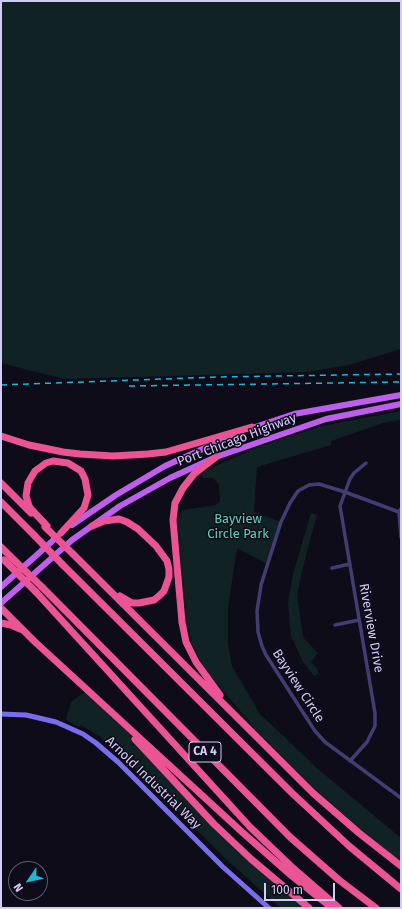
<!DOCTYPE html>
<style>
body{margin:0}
#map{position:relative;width:402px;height:909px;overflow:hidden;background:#0f0c19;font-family:"Fira Sans",sans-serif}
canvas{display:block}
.frame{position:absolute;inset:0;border:2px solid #d3cbf9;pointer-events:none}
.north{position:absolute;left:8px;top:861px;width:40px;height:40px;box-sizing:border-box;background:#0f0c19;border:1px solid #5d5873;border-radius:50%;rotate:236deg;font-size:11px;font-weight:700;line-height:16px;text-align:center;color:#d3cbf9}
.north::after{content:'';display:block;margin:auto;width:14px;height:18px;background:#19bad7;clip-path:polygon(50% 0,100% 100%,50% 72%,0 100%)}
.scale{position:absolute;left:264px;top:883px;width:71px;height:18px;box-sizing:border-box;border:2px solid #d3cbf9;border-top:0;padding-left:5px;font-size:12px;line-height:14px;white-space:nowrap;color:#d3cbf9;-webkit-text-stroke:3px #0f0c19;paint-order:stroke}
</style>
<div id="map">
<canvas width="402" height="909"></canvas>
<div class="frame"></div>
<div class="north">N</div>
<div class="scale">100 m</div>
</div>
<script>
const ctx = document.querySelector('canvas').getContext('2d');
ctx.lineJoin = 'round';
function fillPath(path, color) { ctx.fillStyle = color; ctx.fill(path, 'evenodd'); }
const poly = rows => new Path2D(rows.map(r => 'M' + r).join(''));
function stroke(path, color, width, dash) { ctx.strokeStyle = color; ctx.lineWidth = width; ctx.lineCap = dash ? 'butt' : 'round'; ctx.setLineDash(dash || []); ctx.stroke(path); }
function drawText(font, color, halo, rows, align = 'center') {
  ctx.font = font + ' "Fira Sans",sans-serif'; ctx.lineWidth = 3; ctx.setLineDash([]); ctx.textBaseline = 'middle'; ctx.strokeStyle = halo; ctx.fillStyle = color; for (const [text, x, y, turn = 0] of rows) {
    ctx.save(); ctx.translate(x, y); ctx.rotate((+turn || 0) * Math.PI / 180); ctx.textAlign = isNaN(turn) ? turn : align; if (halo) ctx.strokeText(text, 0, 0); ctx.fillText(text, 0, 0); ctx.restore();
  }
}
fillPath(poly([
 [1,1,401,1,401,349,349,365,307,372,64,379,1,363],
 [401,411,401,420,383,423,331,441,331,445,257,467,254,512,281,522,267,564,237,548,228,608,228,643,232,666,260,714,318,769,401,838,401,861,378,845,313,787,257,731,204,668,193,646,187,623,178,521,182,510,216,505,220,501,219,485,213,478,203,478,202,473,207,470,258,447,322,426],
 [311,513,317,515,304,563,297,595,303,637,318,653,311,662,318,670,318,674,314,676,303,662,291,636,288,604,293,574],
 [87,690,169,775,188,797,309,908,281,908,228,861,120,753,102,738,81,725,79,727,66,720,71,702]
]), '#102223');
stroke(poly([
 [401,509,399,512,401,537],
 [399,512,345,492,319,484,309,485,298,491,290,503,281,522,261,585,257,611,258,632,262,646,266,655,315,731,325,742,401,798],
 [332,568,350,564],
 [335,625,359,620],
 [350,761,367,742,375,726,375,713,340,506,350,479,354,473,366,463]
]), '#423d73', 3.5);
stroke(poly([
 [1,714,26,715,56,722,83,734,96,743,118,762,223,867,269,908]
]), '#776dee', 5);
stroke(poly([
 [249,429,294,414,401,395],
 [72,525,116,495,165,466,236,434],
 [1,587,58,536],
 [1,603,72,540,120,506,170,478,216,457,326,419,401,404]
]), '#bf5eec', 6);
stroke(poly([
 [1,436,29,445,63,452,80,454,113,456,148,454,166,452,252,427],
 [216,457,194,474,183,488,175,503,173,520,182,622,186,642,196,662,220,695],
 [1,483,31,513],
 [1,502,34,535],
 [47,526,31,509,29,506,26,496,28,483,35,471,46,463,53,461,68,463,81,471,85,479,88,495,84,508,61,533],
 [92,526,104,521,112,520,119,519,127,522,138,529,156,546,167,561,169,569,169,577,164,591,159,596,154,600,139,603,132,603,120,596],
 [1,547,10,556],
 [73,554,313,793,359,833,401,866],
 [62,564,292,793,349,846,401,889],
 [42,587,290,837,339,880,376,908],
 [36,592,250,827,294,869,339,908],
 [1,608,34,641,242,832,292,876,332,908],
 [1,623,11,625,20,629],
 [135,739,214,824,251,859,309,908]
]), '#eb5494', 7);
stroke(poly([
 [1,385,217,377,401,374],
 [129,386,401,382]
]), '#19bad7', 1.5, [6, 5]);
stroke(poly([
 [45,527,73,554],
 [34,535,62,564],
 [10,556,42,587],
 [4,560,36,592]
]), '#eb5494', 7);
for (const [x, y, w] of [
 [205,752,32]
]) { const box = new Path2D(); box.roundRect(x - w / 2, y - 10, w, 20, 3); ctx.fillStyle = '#0f0c19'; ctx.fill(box); stroke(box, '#d3cbf9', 1); }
drawText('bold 12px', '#d3cbf9', null, [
 ["CA 4",205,752]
]);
drawText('13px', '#d3cbf9', '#0f0c19', [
 ["Port Chicago Highway",237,440,-21],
 ["Riverview Drive",371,628,80],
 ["Bayview Circle",298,686,57],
 ["Arnold Industrial Way",153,783,44]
]);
drawText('13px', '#61cfb9', '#0f0c19', [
 ["Bayview",238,519],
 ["Circle Park",238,534]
]);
</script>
